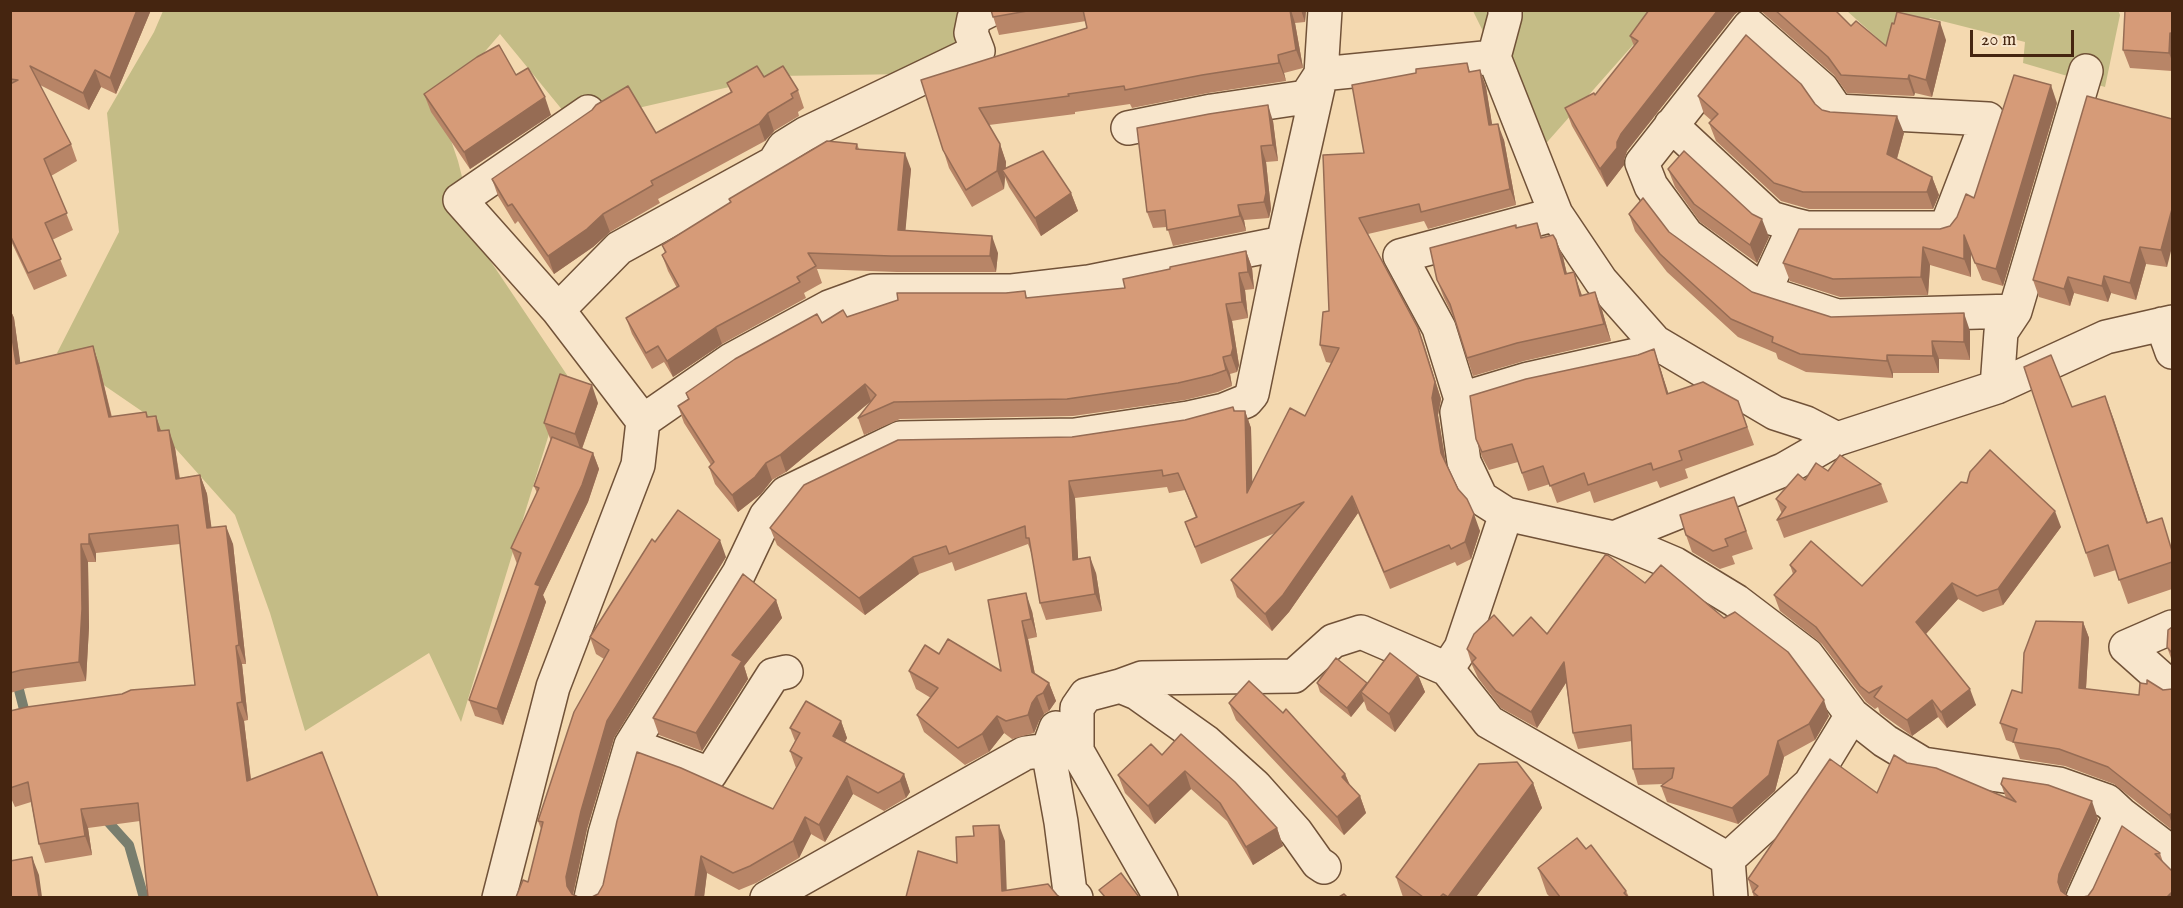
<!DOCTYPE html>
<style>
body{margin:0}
#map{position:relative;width:2183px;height:908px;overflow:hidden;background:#f4d9b0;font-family:"IM FELL English",serif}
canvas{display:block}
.frame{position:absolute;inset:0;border:12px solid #452510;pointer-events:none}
.scale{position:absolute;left:1970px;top:30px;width:104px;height:27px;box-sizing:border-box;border:3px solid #452510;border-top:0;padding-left:8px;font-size:18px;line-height:21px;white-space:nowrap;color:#452510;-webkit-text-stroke:4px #f8e6cc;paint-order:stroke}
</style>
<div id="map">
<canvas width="2183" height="908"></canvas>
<div class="frame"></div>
<div class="scale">20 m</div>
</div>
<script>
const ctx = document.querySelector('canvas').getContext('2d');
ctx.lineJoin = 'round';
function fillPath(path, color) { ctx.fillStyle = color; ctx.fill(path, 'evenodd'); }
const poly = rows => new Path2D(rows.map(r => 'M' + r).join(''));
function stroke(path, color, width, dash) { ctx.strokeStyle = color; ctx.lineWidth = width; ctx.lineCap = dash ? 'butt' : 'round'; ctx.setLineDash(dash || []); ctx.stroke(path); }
fillPath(poly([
 [960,10,973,42,909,74,777,76,573,123,500,34,439,105,458,161,479,244,567,375,461,722,429,653,305,731,270,613,235,515,143,412,57,353,119,232,107,113,154,32,163,11],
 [2118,10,2120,15,2105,87,2023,63,2025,42,1930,18,1893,52,1847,11],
 [1473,11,1663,11,1541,149]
]), '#c4bc86');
stroke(poly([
 [10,655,27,721],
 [101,814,129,845,144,898]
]), '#797e6e', 10);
const minor = poly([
 [1494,57,1505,16,1505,10],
 [1671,125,1771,218,1795,225,1764,292],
 [1128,128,1212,111,1306,97,1321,74,1325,10],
 [1556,214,1400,256,1439,328,1461,399,1457,412,1464,462,1481,498,1506,514,1614,538,1783,470,1837,439,1997,387,2106,337,2172,322],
 [1795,225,1807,228,1946,228,1988,119,1837,111,1822,89,1750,26,1642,163,1651,186,1687,235,1764,292,1837,316,2015,311],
 [558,310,460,200,588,112],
 [2162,324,2172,352],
 [1997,387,2001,332,2015,311,2086,71],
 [1461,399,1528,379,1640,354,1655,342],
 [643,421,558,310,619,248,774,163,784,147,805,134,978,51,971,33,974,18,990,10],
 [1614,538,1675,564,1736,601,1807,655,1852,715,1885,741,1923,764,2059,784,2107,801,2121,814,2172,853],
 [2172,627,2126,647,2172,688],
 [1447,669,1461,648,1506,514],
 [1120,686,1142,678,1294,676,1333,641,1361,632,1447,669,1489,722,1728,859,1731,898],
 [1056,728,1048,750,1061,822,1070,892,1076,898],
 [631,745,710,774,773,675,786,672],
 [1728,859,1810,784,1852,715],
 [499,898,553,687,638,465,643,421,731,360,829,307,873,291,1012,291,1089,282,1283,243,1321,74,1494,57,1556,214,1601,281,1655,342,1775,413,1806,423,1837,439],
 [591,898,605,834,631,745,739,573,766,516,786,493,900,438,1075,435,1188,418,1224,410,1246,401,1252,394,1283,243],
 [767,898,1025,753,1048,750],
 [1161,898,1077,751,1077,708,1086,695,1120,686,1137,693,1206,742,1255,786,1296,832,1318,863,1324,867],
 [2083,898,2121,814]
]);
stroke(minor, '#715238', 36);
stroke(minor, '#f8e6cc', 33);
fillPath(poly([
 [10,10,151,10,116,94,101,87,89,110,40,85,71,144,77,161,51,176,73,230,52,240,67,276,34,290,10,239],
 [991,10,1306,10,1305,22,1295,23,1303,68,1284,73,1286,81,1208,93,1132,108,1130,104,1075,112,1075,114,989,125,1000,144,1006,162,1006,168,1071,193,1078,211,1041,236,1009,187,1005,177,1004,189,972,207,949,168,921,80,1087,28,1086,21,999,35],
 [1649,10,1741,10,1735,14,1627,151,1624,160,1624,165,1607,187,1572,126,1565,108,1595,95,1634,46,1630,36],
 [1760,10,1835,10,1851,26,1886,46,1946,40,1932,97,1915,93,1914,96,1847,93,1834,75,1762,12],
 [2172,10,2172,71,2130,68,2123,50],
 [1467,63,1470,72,1480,70,1486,87,1492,125,1504,140,1516,205,1428,229,1424,221,1368,234,1418,328,1424,344,1441,399,1438,415,1446,464,1458,489,1480,531,1471,559,1457,566,1455,562,1390,589,1358,513,1289,612,1272,631,1237,597,1231,580,1275,533,1201,564,1185,522,1196,518,1185,490,1169,493,1167,487,1075,498,1078,559,1096,573,1102,611,1046,620,1040,603,1032,555,1028,544,955,571,952,562,919,574,865,615,777,545,770,528,1072,437,1185,420,1233,407,1235,411,1245,411,1251,428,1252,482,1305,416,1331,363,1326,362,1320,345,1329,311,1364,153,1416,73],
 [516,75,551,115,470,169,431,112,424,94],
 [764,77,798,90,804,108,798,112,799,116,774,131,765,141,658,199,660,203,610,232,593,247,554,274,518,221,515,224,498,196,492,179,656,133,731,93,727,83],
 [1698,96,1815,104,1822,110,1904,133,1897,159,1932,177,1939,195,1933,209,1809,209,1781,201,1716,141,1709,123,1712,121,1704,114],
 [2057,103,2003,286,1982,280,1971,253,1971,277,1930,265,1928,295,1840,297,1790,281,1783,263,1940,229,1950,226],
 [2172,119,2167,267,2146,264,2136,300,2111,293,2108,302,2074,293,2070,306,2039,297,2033,280],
 [1273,121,1278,161,1266,162,1271,209,1269,218,1244,220,1246,231,1173,246,1167,227,1153,228,1147,212],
 [857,144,859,149,911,169,905,231,998,253,996,272,897,272,817,269,822,283,804,293,806,298,722,344,673,377,664,362,652,369,632,334,626,318,677,288,668,271,662,255,665,253,662,245,731,202,729,199],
 [1668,169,1769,237,1757,263,1700,222,1675,187],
 [1629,214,1669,232,1752,292,1831,317,1970,331,1970,360,1939,359,1939,373,1893,373,1893,378,1806,372,1778,359,1776,353,1738,337,1667,272,1635,231],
 [1537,223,1542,237,1556,240,1563,257,1567,274,1580,290,1582,295,1602,310,1611,341,1524,361,1473,376,1454,318,1444,298,1437,280,1517,228],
 [1246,251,1252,268,1254,289,1245,290,1248,318,1232,321,1239,365,1237,372,1230,374,1232,386,1218,392,1185,400,1073,416,900,419,864,435,858,418,871,401,786,472,772,480,761,494,738,512,715,484,709,467,711,465,684,423,678,406,688,399,686,393,822,323,847,317,1006,293,1025,291,1027,298,1125,288,1170,269],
 [10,309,14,318,20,363,93,346,99,365,112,417,146,412,148,417,156,416,161,431,175,448,180,478,200,475,207,494,211,528,233,544,246,664,242,664,248,720,244,721,251,779,140,821,88,828,92,855,45,863,39,844,31,802,15,807,10,796,10,711,195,685,180,544,96,553,96,562,88,562,89,627,86,681,27,688,10,693],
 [1654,349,1668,393,1738,401,1754,445,1685,469,1688,478,1660,488,1657,481,1594,503,1590,491,1557,503,1550,484,1528,491,1518,462,1489,470,1482,457,1476,439,1638,355],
 [2105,396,2148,523,2172,548,2172,589,2128,604,2116,570,2094,577,2086,553,2072,407],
 [598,403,582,449,593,453,599,469,588,502,543,595,546,602,503,725,475,716,469,700,517,564,511,548,537,493,534,486,551,441,544,423],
 [1828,471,1881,484,1888,502,1784,538,1777,520,1782,514,1776,499,1805,480],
 [1734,497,1753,549,1732,556,1735,564,1720,569,1692,552,1686,535],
 [2061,527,2003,605,1983,612,1958,599,1926,634,1976,705,1947,728,1938,717,1912,736,1880,713,1878,707,1875,709,1866,702,1822,644,1780,611,1774,595,1793,574,1790,565,1862,586],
 [655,542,726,557,614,738,587,829,573,895,528,882,541,829,538,821,604,659,596,654,590,637],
 [1645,583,1829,716,1815,740,1784,757,1775,791,1738,824,1667,802,1661,786,1663,784,1638,785,1633,769,1632,741,1578,749,1573,733,1566,683,1537,728,1501,708,1478,678,1472,665,1467,649,1513,636,1547,634],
 [776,600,782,618,744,666,748,679,702,751,659,735,653,718],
 [988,600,1032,611,1037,637,1028,639,1035,674,1049,683,1056,701,1049,711,1044,714,1039,721,1034,733,1012,739,1004,733,989,752,965,765,924,732,917,715,931,698,916,689,909,671,939,654,1001,671],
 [2083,622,2089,638,2086,689,2139,695,2163,690,2172,689,2172,830,2114,784,2065,766,2020,759,2014,743,2006,740,2000,723,2022,693],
 [2172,627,2172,661,2167,647],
 [1418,675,1425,692,1395,732,1367,710,1364,701,1351,717,1320,692,1317,683,1367,683],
 [1229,703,1345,774,1350,785,1360,796,1366,813,1344,835,1236,720],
 [841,721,847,738,845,742,904,774,910,792,906,798,884,811,853,794,825,842,811,834,799,858,756,883,739,890,707,873,704,897,592,897,773,809,796,768,790,751,795,741,790,728],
 [1162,755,1277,828,1283,846,1253,865,1227,821,1191,789,1155,824,1125,793,1118,775],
 [1907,763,2006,798,2001,784,2098,819,2066,891,2065,895,2069,897,1754,897,1748,879,1877,793],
 [1533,783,1542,808,1476,897,1403,897,1396,877],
 [2122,826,2160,853,2163,862,2088,896,2093,889],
 [1586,849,1626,891,1629,897,1550,897,1547,894,1538,868]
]), '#b88567');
fillPath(poly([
 [137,10,151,10,116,94,110,78],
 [1290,10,1291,10,1295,23,1303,68,1296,50],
 [1301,10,1306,10,1305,22],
 [1718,10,1741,10,1735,14,1627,151,1624,160,1624,165,1607,187,1600,169,1617,142,1621,134],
 [1940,22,1946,40,1932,97,1926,80],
 [2170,33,2172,39,2172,61,2169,53],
 [1278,55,1284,73,1286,81,1279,63],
 [95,70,101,87,89,110,83,93],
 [1480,70,1486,87,1495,142,1489,125],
 [1909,75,1915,93,1914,96,1908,79],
 [2051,85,2057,103,2003,286,1996,269],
 [545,97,551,115,470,169,464,152],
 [1268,105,1273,121,1278,161,1273,145],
 [768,113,774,131,765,141,759,124],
 [1897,116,1904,133,1893,172,1887,154],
 [1498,124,1504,140,1516,205,1510,189],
 [1000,144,1006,162,1005,174,1002,170,1005,177,1004,189,997,171],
 [1261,146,1266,162,1271,209,1269,218,1264,202],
 [905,153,911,169,904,247,898,230],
 [1932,177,1939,195,1933,209,1927,192],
 [1071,193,1078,211,1041,236,1035,218],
 [1238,205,1244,220,1246,231,1240,216],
 [2172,209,2172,247,2167,267,2161,250],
 [603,214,610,232,593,247,554,274,548,256],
 [1762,219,1769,237,1757,263,1750,245],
 [1964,235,1971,253,1971,277,1964,259],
 [992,236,998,253,996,272,990,256],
 [1556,240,1563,257,1571,292,1565,274],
 [1923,247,1930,265,1928,295,1921,277],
 [2140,247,2146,264,2136,300,2130,283],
 [1246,251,1252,268,1254,289,1248,272],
 [1574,272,1580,290,1587,313,1580,296],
 [1239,273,1245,290,1248,318,1242,302],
 [2104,276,2111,293,2108,302,2102,286],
 [2068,277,2074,293,2070,306,2064,289],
 [1595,292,1602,310,1611,341,1604,324],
 [1226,304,1232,321,1239,365,1237,372,1231,355],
 [10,309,14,318,23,382,16,364,10,324],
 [1964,313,1970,331,1970,360,1964,342],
 [716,327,722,344,673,377,667,361],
 [1418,328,1441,399,1438,415,1447,470,1441,453,1432,398],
 [1932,341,1939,359,1939,373,1933,356],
 [93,346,99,365,116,436,109,417],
 [1654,349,1660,367,1674,411,1667,394],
 [1887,355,1893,373,1893,378,1887,361],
 [1223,357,1230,374,1232,386,1226,370],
 [865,384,871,401,786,472,780,455],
 [592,385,598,403,581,451,575,434],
 [2105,396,2114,420,2156,547,2147,523],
 [1245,411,1251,428,1253,510,1247,493],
 [156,416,162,434,158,431],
 [169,430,175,448,182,497,176,479],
 [593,453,599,469,588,502,543,595,546,602,503,725,497,709,535,584],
 [766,463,772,480,761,494,738,512,732,495],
 [200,475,207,494,214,546,207,528],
 [1069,481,1075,498,1079,576,1073,560],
 [1352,496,1358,513,1289,612,1272,631,1265,614],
 [2055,511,2061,527,2003,605,1998,589],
 [1474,514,1480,531,1471,559,1465,542],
 [226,526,233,544,246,664,239,645],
 [89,534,96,553,96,562,89,544],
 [720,540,726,557,614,738,587,829,573,894,573,897,567,886,566,877,581,811,607,721],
 [81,544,88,562,89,627,86,681,79,662],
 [913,557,919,574,865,615,859,598],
 [1090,557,1096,573,1102,611,1095,594],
 [1952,583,1958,599,1922,638,1916,622],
 [1026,593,1032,611,1037,637,1031,619],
 [776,600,782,618,744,666,748,679,702,751,696,733,732,655],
 [1022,621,1028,639,1038,690,1032,672],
 [2083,622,2089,638,2085,704,2079,688],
 [236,646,242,664,248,720,242,702],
 [1564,662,1569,678,1537,728,1531,712],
 [1418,675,1425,692,1395,732,1389,714],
 [1049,683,1056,701,1049,711,1043,693],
 [1970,689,1976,705,1947,728,1941,712],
 [1361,692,1364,701,1351,717,1347,708],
 [1037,696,1044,714,1039,721,1034,733,1028,715,1032,703],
 [1824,700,1829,716,1815,740,1809,724],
 [1932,700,1938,717,1912,736,1907,720],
 [237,703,244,721,253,799,247,781],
 [997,716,1004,733,989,752,982,734],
 [841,721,847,738,839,753,833,736],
 [1778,741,1784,757,1775,791,1738,824,1732,808],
 [1185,771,1191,789,1155,824,1148,806],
 [904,774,910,792,906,798,900,781],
 [1345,774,1352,791,1342,777],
 [847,776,853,794,825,842,819,825],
 [1533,783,1542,808,1476,897,1448,897],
 [1360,796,1366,813,1344,835,1337,817],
 [2092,801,2098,819,2066,891,2065,897,2064,897,2058,882,2059,874],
 [81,809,88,828,92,855,85,836],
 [2172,813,2172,824,2169,815],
 [805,817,811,834,799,858,793,841],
 [999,825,1005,841,1007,897,1002,891],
 [1277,828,1283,846,1253,865,1246,847],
 [701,856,707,873,704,897,695,897],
 [32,857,39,875,42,897,39,897],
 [2172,892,2172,897,2167,897]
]), '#966c54');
const building = poly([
 [10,10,137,10,110,78,95,70,83,93,30,66,71,144,44,159,67,213,45,223,61,259,28,273,10,235,10,84,18,80,10,79,10,10],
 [991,10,1033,10,993,17,991,10],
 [1083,10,1290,10,1296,50,1278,55,1279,63,1202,75,1125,90,1124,86,1068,94,1069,96,979,108,1000,144,997,171,966,190,943,150,921,80,1087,28,1083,10],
 [1649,10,1718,10,1621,134,1617,142,1617,148,1600,169,1565,108,1594,93,1595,95,1638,41,1630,36,1649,10],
 [1775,10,1835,10,1851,26,1856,21,1886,46,1892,23,1894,24,1897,12,1940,22,1926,80,1909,75,1908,79,1841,75,1828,57,1775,10],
 [2125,10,2172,10,2172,34,2170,33,2169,53,2123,50,2125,10],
 [1746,35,1801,84,1815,104,1822,110,1830,112,1897,116,1887,154,1932,177,1927,192,1803,192,1774,183,1709,123,1718,114,1698,96,1746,35],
 [499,45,516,75,528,68,545,97,464,152,424,94,477,57,499,45],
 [1467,63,1469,72,1480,70,1489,125,1498,124,1510,189,1421,212,1419,204,1359,218,1418,328,1435,382,1432,398,1441,453,1458,489,1467,499,1474,514,1465,542,1451,549,1449,545,1384,572,1352,496,1283,595,1265,614,1231,580,1304,502,1195,547,1185,522,1197,517,1178,473,1163,476,1162,470,1069,481,1073,560,1090,557,1095,594,1040,603,1029,538,1026,538,1025,526,949,554,946,546,913,557,859,598,770,528,804,485,898,440,1072,437,1185,420,1233,407,1234,411,1245,411,1247,493,1290,408,1305,416,1339,348,1320,345,1323,312,1329,311,1323,155,1364,153,1352,85,1416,73,1416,69,1467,63],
 [757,66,764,77,783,66,798,90,791,94,793,98,768,113,759,124,651,181,653,185,603,214,587,229,548,256,512,204,508,206,492,179,592,110,596,105,628,86,656,133,732,92,727,83,757,66],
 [2014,75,2051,85,1996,269,1975,263,1964,235,1964,259,1923,247,1921,277,1833,279,1783,263,1799,229,1940,229,1950,226,1957,217,1966,194,1974,198,2014,75],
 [2087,96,2172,119,2172,209,2161,250,2140,247,2130,283,2104,276,2102,286,2068,277,2064,289,2033,280,2087,96],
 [1268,105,1273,145,1261,146,1266,193,1264,202,1238,205,1240,216,1167,230,1165,210,1147,212,1137,128,1209,114,1268,105],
 [827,141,857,144,856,149,905,153,898,230,992,236,990,256,891,256,808,253,816,266,797,277,800,282,716,327,667,361,658,346,646,353,626,318,679,286,662,255,666,252,662,245,731,202,729,199,827,141],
 [1043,151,1071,193,1035,218,1002,170,1043,151],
 [1684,151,1752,214,1762,219,1750,245,1694,204,1668,169,1684,151],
 [1643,198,1669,232,1752,292,1831,317,1964,313,1964,342,1932,341,1933,356,1887,355,1887,361,1800,354,1772,342,1773,337,1731,319,1660,254,1629,214,1643,198],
 [1537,223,1541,238,1553,235,1556,240,1565,274,1574,272,1580,296,1595,292,1604,324,1517,343,1467,358,1450,304,1437,280,1430,248,1516,225,1516,228,1537,223],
 [1246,251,1248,272,1239,273,1242,302,1226,304,1233,348,1231,355,1223,357,1226,370,1212,375,1178,383,1067,399,894,402,858,418,876,395,865,384,780,455,766,463,755,477,732,495,709,467,714,462,678,406,689,399,686,393,735,359,817,314,822,323,843,310,847,317,898,300,897,293,1006,293,1025,291,1026,298,1125,288,1123,279,1170,269,1170,267,1246,251],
 [10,324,16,364,93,346,109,417,146,412,147,417,156,416,158,431,169,430,176,479,200,475,207,528,226,526,239,645,236,646,242,702,237,703,247,781,322,752,378,897,148,897,138,803,81,809,85,836,39,844,28,782,10,788,10,711,27,707,122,694,131,690,195,685,178,525,89,534,89,544,81,544,82,609,79,662,21,670,10,673,10,324],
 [1654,349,1667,394,1703,382,1738,401,1747,427,1679,451,1682,460,1653,470,1651,463,1588,485,1584,473,1550,486,1543,466,1522,473,1512,444,1482,452,1476,439,1470,396,1526,379,1638,355,1654,349],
 [2051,355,2072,407,2105,396,2147,523,2162,518,2172,551,2172,562,2119,580,2108,545,2086,553,2024,367,2051,355],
 [560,374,592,385,575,434,544,423,560,374],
 [552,437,593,453,582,485,535,584,540,586,497,709,469,700,521,553,511,548,539,488,534,486,552,437],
 [1990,450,2055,511,1998,589,1977,596,1952,583,1916,622,1970,689,1941,712,1932,700,1907,720,1874,697,1882,686,1869,693,1860,686,1816,627,1774,595,1796,571,1790,565,1811,541,1862,586,1961,482,1967,483,1970,472,1990,450],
 [1840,455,1881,484,1777,520,1786,507,1776,499,1798,474,1805,480,1816,463,1828,471,1840,455],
 [1734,497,1746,531,1725,539,1728,546,1713,551,1686,535,1680,515,1734,497],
 [678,510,720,540,607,721,581,811,566,877,567,886,572,894,578,897,516,897,523,880,528,882,543,822,538,821,574,712,609,650,590,637,652,539,655,542,678,510],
 [1606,554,1645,583,1661,565,1724,618,1735,612,1788,652,1824,700,1809,724,1778,741,1769,775,1732,808,1661,786,1672,778,1674,768,1633,769,1631,725,1573,733,1564,662,1531,712,1496,691,1472,662,1476,658,1467,649,1474,634,1494,615,1513,636,1531,617,1547,634,1606,554],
 [743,574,776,600,732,655,742,661,696,733,653,718,743,574],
 [1026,593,1031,619,1022,621,1032,672,1049,683,1043,693,1037,696,1032,703,1028,715,1006,721,997,716,982,734,958,748,917,715,938,688,909,671,925,645,939,654,948,639,1001,671,988,600,1026,593],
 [2036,621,2083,622,2079,688,2139,695,2140,683,2147,684,2147,680,2163,690,2172,689,2172,813,2169,815,2108,767,2059,749,2013,742,2017,729,2000,723,2012,690,2022,693,2024,653,2036,621],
 [2172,627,2172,653,2167,647,2168,630,2172,627],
 [1390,653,1418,675,1389,714,1361,692,1390,653],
 [1336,658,1367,683,1347,708,1317,683,1336,658],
 [1249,681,1283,713,1286,709,1345,774,1342,777,1360,796,1337,817,1229,703,1249,681],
 [806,701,841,721,833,736,904,774,900,781,878,793,847,776,819,825,805,817,793,841,750,866,733,873,701,856,695,897,592,897,598,894,603,885,617,821,637,752,681,768,773,809,802,758,790,751,800,733,790,728,806,701],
 [1181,734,1235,782,1277,828,1246,847,1220,803,1185,771,1148,806,1118,775,1151,744,1162,755,1181,734],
 [1894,755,1907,763,1936,768,2016,802,2001,784,2003,778,2048,785,2092,801,2059,874,2058,882,2061,891,2069,897,1759,897,1753,892,1758,886,1748,879,1830,759,1877,793,1894,755],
 [1517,762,1533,783,1448,897,1443,894,1440,897,1423,897,1396,877,1479,764,1517,762],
 [999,825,1002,891,1048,884,1057,895,1060,897,906,897,918,851,957,863,956,837,974,836,973,826,999,825],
 [2122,826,2160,853,2155,854,2172,871,2172,892,2167,897,2083,897,2088,896,2093,889,2122,826],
 [1577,838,1586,849,1591,845,1626,891,1624,893,1628,897,1560,897,1538,868,1577,838],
 [32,857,39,897,10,897,10,861,32,857],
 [1121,873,1139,897,1105,897,1099,890,1121,873],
 [1344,894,1347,897,1339,897,1344,894]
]);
fillPath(building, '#d69b78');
stroke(building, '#966c54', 1.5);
</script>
